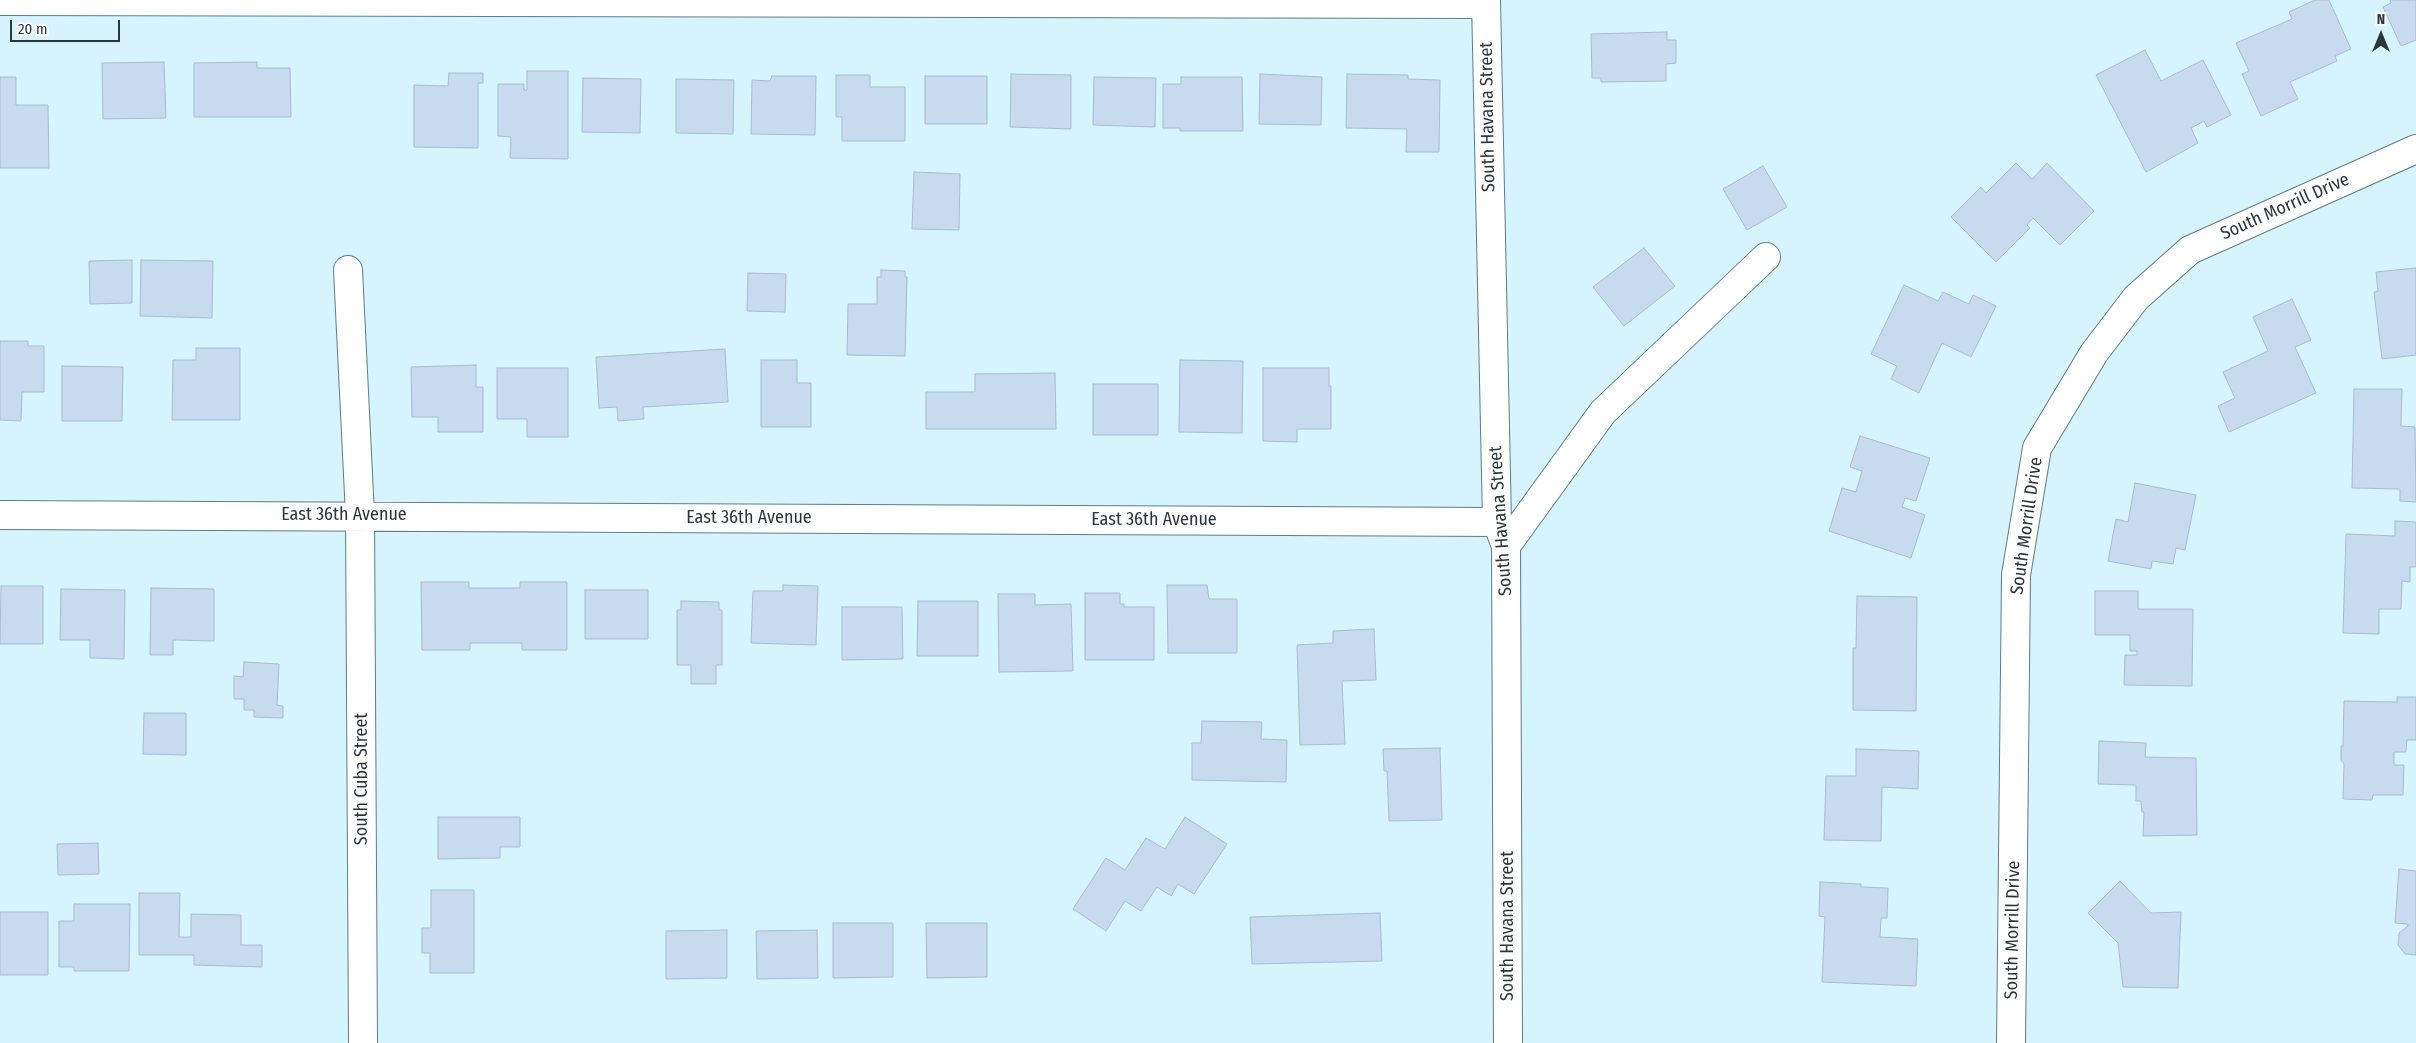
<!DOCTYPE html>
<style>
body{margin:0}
#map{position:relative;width:2416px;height:1043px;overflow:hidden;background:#d5f4fd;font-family:"Fira Sans Condensed",sans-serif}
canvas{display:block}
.north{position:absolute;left:2356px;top:10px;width:50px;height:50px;-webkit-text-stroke:4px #fff;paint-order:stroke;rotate:0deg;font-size:14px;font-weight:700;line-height:20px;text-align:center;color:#2a3639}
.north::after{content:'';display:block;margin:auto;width:18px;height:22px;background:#2a3639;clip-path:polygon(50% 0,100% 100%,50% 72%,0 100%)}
.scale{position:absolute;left:10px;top:20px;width:110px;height:22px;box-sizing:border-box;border:2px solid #2a3639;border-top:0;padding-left:6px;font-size:15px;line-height:18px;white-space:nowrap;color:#2a3639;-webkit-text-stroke:4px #fff;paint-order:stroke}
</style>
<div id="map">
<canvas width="2416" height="1043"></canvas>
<div class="north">N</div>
<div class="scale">20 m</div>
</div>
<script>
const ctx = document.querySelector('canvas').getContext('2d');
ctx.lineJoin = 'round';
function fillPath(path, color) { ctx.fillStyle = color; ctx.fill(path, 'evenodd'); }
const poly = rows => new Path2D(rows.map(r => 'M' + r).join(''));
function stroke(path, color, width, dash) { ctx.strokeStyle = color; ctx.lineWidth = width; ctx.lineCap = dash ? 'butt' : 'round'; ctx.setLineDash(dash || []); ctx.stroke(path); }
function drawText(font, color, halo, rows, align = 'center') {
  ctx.font = font + ' "Fira Sans Condensed",sans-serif'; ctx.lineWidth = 4; ctx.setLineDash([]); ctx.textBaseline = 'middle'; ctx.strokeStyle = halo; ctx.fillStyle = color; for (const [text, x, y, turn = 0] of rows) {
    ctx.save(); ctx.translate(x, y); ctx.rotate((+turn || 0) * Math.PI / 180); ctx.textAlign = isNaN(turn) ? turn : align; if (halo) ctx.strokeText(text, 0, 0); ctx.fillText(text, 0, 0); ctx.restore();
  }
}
const building = poly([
 [2315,0,2329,0,2351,49,2335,56,2337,61,2290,82,2298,99,2261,116,2242,74,2249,71,2236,43,2292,19,2289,12,2315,0],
 [2390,0,2416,0,2416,40,2401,46,2383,7,2391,3,2390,0],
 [1667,32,1667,40,1676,40,1676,63,1666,64,1666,81,1601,82,1601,78,1592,78,1591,34,1667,32],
 [2145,50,2161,81,2203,60,2231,115,2207,127,2204,121,2191,128,2198,143,2146,172,2096,75,2145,50],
 [164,62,166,118,103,119,102,63,164,62],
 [257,62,257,68,290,68,291,117,194,117,194,63,257,62],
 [527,71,568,71,568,159,510,158,511,137,498,136,498,84,524,84,524,90,527,90,527,71],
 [449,73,483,73,483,83,478,83,478,148,414,147,414,85,448,86,449,73],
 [1011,74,1071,75,1071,129,1010,127,1011,74],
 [1260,74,1322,77,1321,125,1259,124,1260,74],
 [1347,74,1408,75,1408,79,1440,80,1439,152,1406,152,1407,129,1346,128,1347,74],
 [836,75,870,75,870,87,905,87,905,141,842,141,842,117,836,117,836,75],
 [772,76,816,76,815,135,751,134,752,80,770,81,772,76],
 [925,76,987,76,987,124,925,124,925,76],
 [0,77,16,77,16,105,48,105,49,168,0,168,0,77],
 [1094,77,1156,78,1155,127,1093,125,1094,77],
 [1181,77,1242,77,1243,131,1180,131,1180,128,1163,128,1163,84,1181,84,1181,77],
 [583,78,641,79,640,133,582,132,583,78],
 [676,79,734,80,733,134,676,133,676,79],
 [2016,163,2032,179,2047,163,2094,211,2060,245,2033,218,2027,225,2030,228,1996,262,1951,217,1981,187,1986,193,2016,163],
 [1763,166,1787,207,1747,230,1723,189,1763,166],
 [914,172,960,174,959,230,912,229,914,172],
 [1644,248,1675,286,1624,326,1593,287,1644,248],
 [132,260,132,303,90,304,89,261,132,260],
 [141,260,213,261,212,318,140,316,141,260],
 [2416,268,2416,355,2382,359,2374,292,2378,291,2376,272,2416,268],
 [881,270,905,271,905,277,907,277,905,356,847,355,848,304,877,304,877,277,881,277,881,270],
 [748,273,786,274,785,312,747,311,748,273],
 [1904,285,1938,301,1943,292,1969,304,1973,295,1996,306,1971,357,1942,343,1919,393,1891,379,1897,366,1871,354,1904,285],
 [2292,299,2311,340,2295,347,2316,393,2229,432,2218,406,2235,398,2223,372,2268,351,2253,317,2292,299],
 [0,341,28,341,28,346,44,346,44,392,22,392,21,421,0,420,0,341],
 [196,348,240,348,240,420,172,420,173,360,196,360,196,348],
 [725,349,728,402,643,407,644,419,618,421,617,407,599,408,596,357,725,349],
 [761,360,797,360,797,383,811,383,811,427,761,427,761,360],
 [1180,360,1243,361,1242,433,1179,432,1180,360],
 [476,365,476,387,483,387,483,432,438,432,438,417,412,417,411,367,476,365],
 [62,366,123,367,122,421,62,421,62,366],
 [497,368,568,368,568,437,527,437,527,419,497,419,497,368],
 [1263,368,1329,368,1329,386,1331,386,1331,429,1297,429,1297,442,1263,441,1263,368],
 [1055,373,1056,429,926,429,926,392,975,392,975,374,1055,373],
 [1093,384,1158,384,1158,435,1093,435,1093,384],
 [2354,389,2402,389,2401,426,2415,427,2416,502,2400,501,2400,489,2352,488,2354,389],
 [1860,436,1930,458,1916,501,1905,498,1902,507,1925,515,1911,558,1829,531,1842,488,1856,492,1862,471,1850,467,1860,436],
 [2135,483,2196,495,2185,550,2176,548,2173,564,2152,561,2151,569,2108,561,2116,519,2128,522,2135,483],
 [2395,521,2416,522,2416,567,2410,567,2410,582,2402,581,2401,609,2379,609,2379,634,2343,633,2346,534,2395,536,2395,521],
 [421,582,469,582,469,588,520,588,520,582,567,582,567,650,522,650,522,643,470,643,470,650,422,650,421,582],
 [783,585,818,586,816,645,751,643,753,591,783,591,783,585],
 [1167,585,1207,585,1209,599,1237,599,1237,653,1168,653,1167,585],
 [1,586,43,586,43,644,0,644,1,586],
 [151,588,214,589,214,641,173,640,173,655,150,655,151,588],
 [61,589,125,590,124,659,90,658,90,640,60,640,61,589],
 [585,590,648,590,648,639,585,639,585,590],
 [2095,591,2138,591,2138,609,2193,609,2192,686,2124,685,2125,655,2137,655,2137,651,2130,651,2130,635,2095,635,2095,591],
 [1085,593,1120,593,1120,604,1124,604,1124,607,1154,607,1154,660,1085,660,1085,593],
 [998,594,1035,594,1035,605,1071,604,1073,671,999,672,998,594],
 [1857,596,1917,597,1916,711,1853,710,1853,648,1856,648,1857,596],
 [681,601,719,602,719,610,722,610,722,665,716,665,716,684,691,684,691,665,677,665,677,610,681,610,681,601],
 [918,601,978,601,978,656,917,656,918,601],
 [842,607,902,607,903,659,842,660,842,607],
 [1374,629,1376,680,1342,681,1345,744,1300,745,1297,645,1333,643,1333,631,1374,629],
 [244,662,279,664,277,705,283,706,283,718,254,717,254,710,244,710,244,699,234,699,234,676,243,677,244,662],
 [2397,697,2416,697,2416,740,2407,740,2406,752,2394,752,2394,765,2404,765,2403,795,2373,795,2372,800,2343,799,2344,764,2341,760,2341,746,2343,746,2344,701,2397,702,2397,697],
 [144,713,186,713,186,755,143,754,144,713],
 [1202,721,1262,722,1261,739,1287,740,1286,782,1192,780,1192,743,1201,743,1202,721],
 [2099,741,2146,743,2145,757,2196,758,2197,835,2143,836,2144,812,2142,812,2141,801,2136,801,2136,785,2098,784,2099,741],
 [1440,748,1442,820,1389,821,1387,771,1384,771,1383,749,1440,748],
 [1856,749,1919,751,1918,789,1882,787,1881,841,1824,840,1826,776,1856,776,1856,749],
 [438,817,520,817,520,847,500,847,500,858,438,859,438,817],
 [1185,817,1227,844,1194,894,1178,884,1171,896,1157,887,1141,911,1125,901,1106,931,1073,909,1106,858,1125,870,1146,838,1165,849,1185,817],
 [98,843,99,874,58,875,57,844,98,843],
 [2399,869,2416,871,2416,955,2405,954,2398,945,2399,933,2408,926,2408,924,2395,923,2399,869],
 [2120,881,2151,913,2181,912,2178,988,2123,987,2118,943,2088,913,2120,881],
 [1820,882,1861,884,1861,887,1888,888,1887,918,1881,918,1880,937,1918,939,1916,986,1822,982,1825,917,1819,916,1820,882],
 [431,890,474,890,474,973,430,973,430,953,422,953,422,928,431,928,431,890],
 [139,893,180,893,179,937,191,937,191,914,241,915,241,945,262,945,262,967,194,965,194,955,139,955,139,893],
 [74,904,130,904,129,971,74,971,74,967,59,967,59,921,74,921,74,904],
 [0,912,48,912,48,975,0,975,0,912],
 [1380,913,1382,961,1252,964,1250,917,1380,913],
 [833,923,893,923,893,977,833,978,833,923],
 [926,923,987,923,987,977,927,978,926,923],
 [727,930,727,978,666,979,666,931,727,930],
 [817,930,818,978,757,979,756,931,817,930]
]);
fillPath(building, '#c7daee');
stroke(building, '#a9bbcf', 1);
const minor = poly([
 [1486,0,1497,522,1506,546,1508,1043],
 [0,1,1485,4],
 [348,270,360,515,363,1043],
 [0,515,1497,522],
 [1506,546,1603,412,1766,257],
 [2011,1043,2016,575,2037,448,2094,353,2136,298,2190,250,2416,149]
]);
stroke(minor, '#607c84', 30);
stroke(minor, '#fff', 28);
drawText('18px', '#2a3639', '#fff', [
 ["South Havana Street",1488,117,-91],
 ["South Morrill Drive",2285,207,-24],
 ["East 36th Avenue",344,515],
 ["East 36th Avenue",749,518],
 ["East 36th Avenue",1154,520],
 ["South Havana Street",1501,521,-94],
 ["South Morrill Drive",2027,526,-82],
 ["South Cuba Street",362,779,-90],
 ["South Havana Street",1508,926,-90],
 ["South Morrill Drive",2013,930,-89]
]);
</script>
